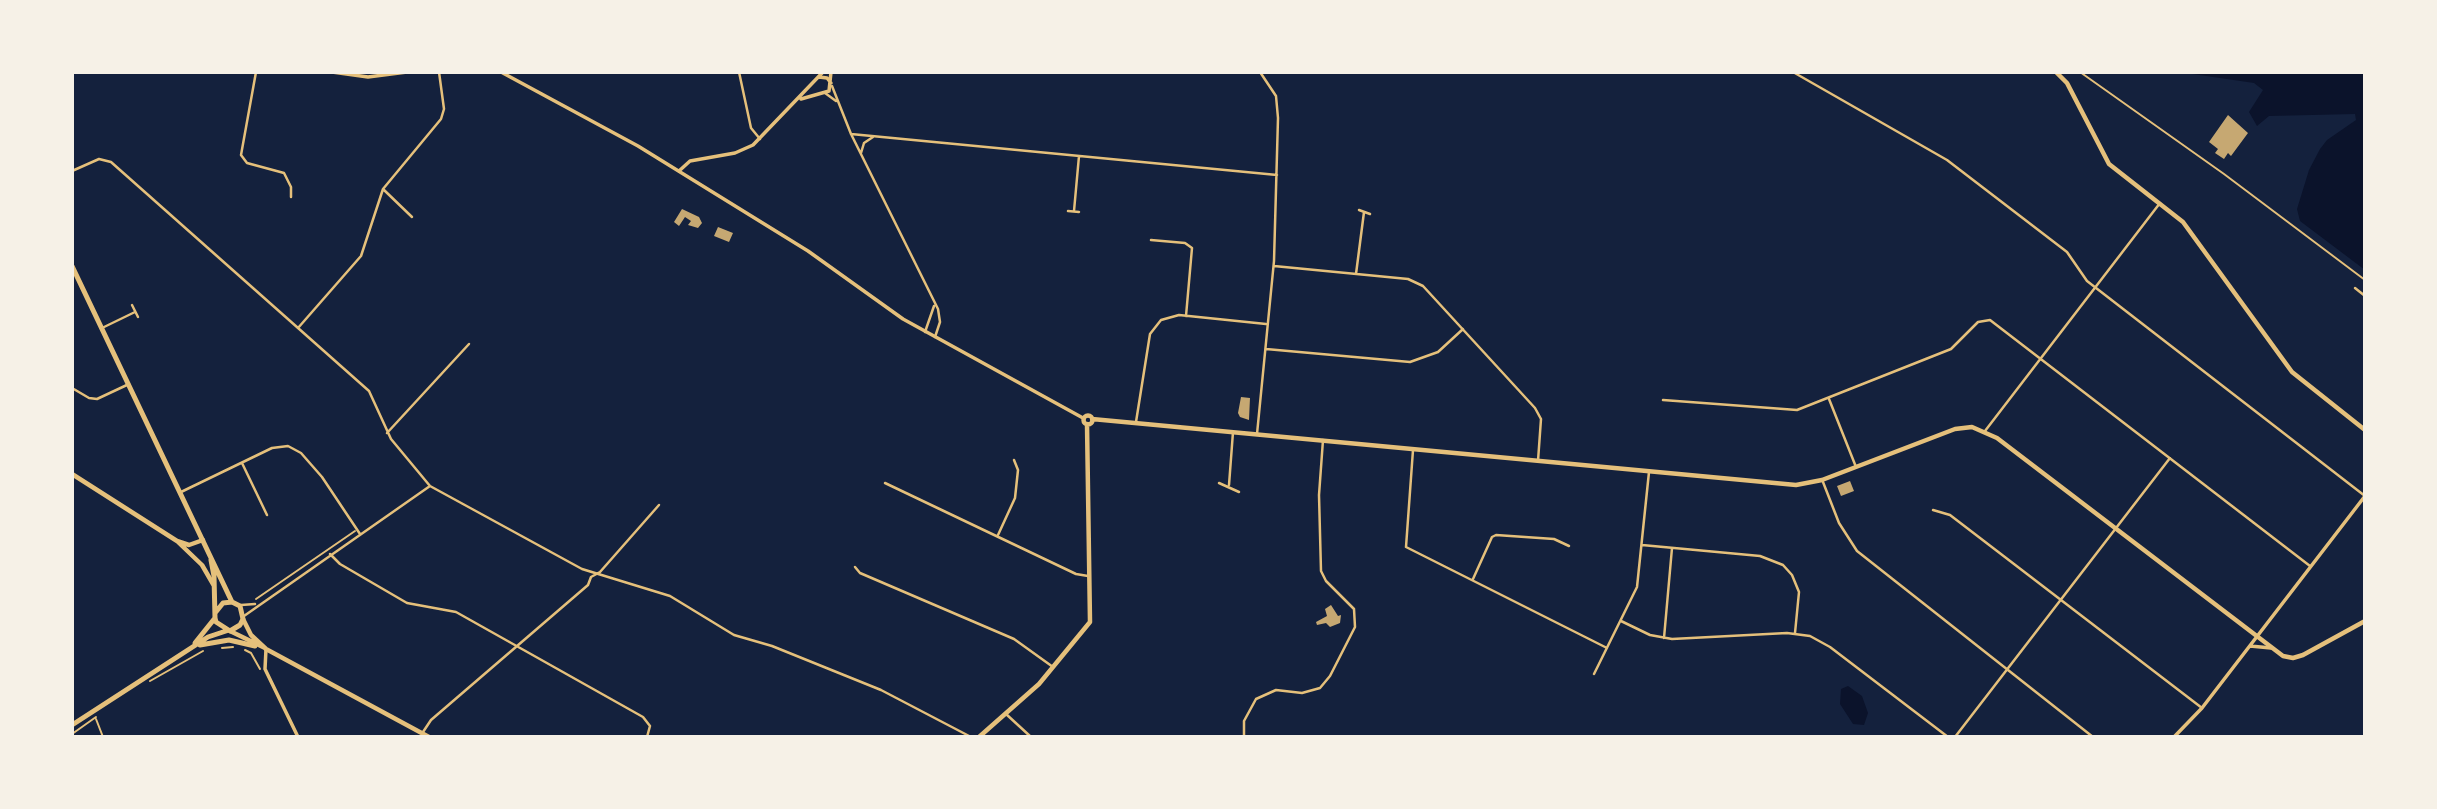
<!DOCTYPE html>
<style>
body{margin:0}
#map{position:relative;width:2437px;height:809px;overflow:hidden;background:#14213d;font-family:"PT Sans Narrow",sans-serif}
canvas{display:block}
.frame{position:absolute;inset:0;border:74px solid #f6f1e7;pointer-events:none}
</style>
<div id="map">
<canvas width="2437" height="809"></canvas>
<div class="frame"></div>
</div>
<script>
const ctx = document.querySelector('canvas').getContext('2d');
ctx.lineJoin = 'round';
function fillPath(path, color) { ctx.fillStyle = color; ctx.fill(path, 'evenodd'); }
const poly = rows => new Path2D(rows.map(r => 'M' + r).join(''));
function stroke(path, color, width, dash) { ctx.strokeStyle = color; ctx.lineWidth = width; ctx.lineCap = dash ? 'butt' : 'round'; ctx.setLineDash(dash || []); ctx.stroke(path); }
fillPath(poly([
 [2179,72,2365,72,2365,270,2300,221,2297,209,2309,170,2320,149,2327,140,2356,120,2355,114,2269,116,2257,126,2249,112,2263,90,2254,83],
 [1848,686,1862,696,1868,713,1864,725,1853,724,1840,704,1841,689]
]), '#0b132b');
fillPath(poly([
 [2228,115,2248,133,2231,156,2228,153,2224,159,2215,153,2218,149,2209,142],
 [682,209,699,217,702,223,698,228,688,225,691,221,685,217,679,226,674,222],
 [718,227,733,233,729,242,714,236],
 [1241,397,1250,398,1249,420,1240,417,1238,413],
 [1850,481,1854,491,1841,496,1837,486],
 [1331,605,1338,616,1341,615,1340,623,1330,627,1326,623,1317,625,1316,622,1327,616,1325,609]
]), '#c6a872');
stroke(poly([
 [2080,72,2224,174,2365,280],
 [256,599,355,531],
 [222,648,233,647],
 [245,650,251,653,260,669],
 [150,681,203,651],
 [96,719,103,737],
 [72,734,96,717]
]), '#e5c07b', 2);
stroke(poly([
 [256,72,241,155,247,163,284,173,291,187,291,197],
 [739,72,751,128,760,139],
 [1793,72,1947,160,2067,252,2087,281,2365,496],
 [832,86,851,134,938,309,940,322,935,337],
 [825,93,836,101],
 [851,134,1277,175],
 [861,153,864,143,873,137],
 [72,171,99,159,111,162,369,391,391,439,430,486,582,569,670,596,734,635,772,646,881,690,971,737],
 [384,190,412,217],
 [1359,210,1370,214],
 [1068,211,1079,212],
 [1074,211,1079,156],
 [1151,240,1185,243,1192,248,1186,316],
 [1274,266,1408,279,1423,286,1535,408,1541,419,1538,461],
 [1356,274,1364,212],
 [2355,288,2365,296],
 [132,305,138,317],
 [102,328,135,312],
 [298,328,361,256,383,189,441,119,444,109,439,72],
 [925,332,934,306],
 [1266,349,1410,362,1438,352,1463,329],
 [72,388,89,398,97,399,129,384],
 [1829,399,1856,467],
 [1663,400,1797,410,1951,349,1978,322,1990,320,2310,566],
 [1136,422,1150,334,1161,320,1179,315,1266,324],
 [1985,431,2160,203],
 [387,433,469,344],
 [1257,434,1274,261,1278,118,1276,96,1260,72],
 [1413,450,1406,547,1607,648],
 [242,463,267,515],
 [1823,482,1839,523,1857,551,2093,737],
 [885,483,1076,574,1088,576],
 [1219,483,1239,492],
 [1229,485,1233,432],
 [181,492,272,448,288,446,301,453,322,477,360,534],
 [1933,510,1950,515,2202,708],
 [998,535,1015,498,1018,470,1014,460],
 [1642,545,1760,556,1783,565,1792,575,1799,592,1795,633],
 [330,554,340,564,407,603,456,612,643,717,650,726,647,737],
 [855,567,860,573,1014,639,1053,667],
 [1473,579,1492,537,1496,535,1554,539,1569,546],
 [241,605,255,604],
 [244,616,430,486],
 [1621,621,1650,635,1672,639,1787,633,1810,636,1830,647,1948,737],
 [1664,638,1672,548],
 [1594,674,1637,587,1649,472],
 [1006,714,1031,737],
 [423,732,431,720,588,585,591,577,600,572,659,505],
 [1244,737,1244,721,1256,699,1276,690,1302,693,1320,688,1330,676,1355,627,1354,609,1326,581,1321,571,1319,495,1323,440],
 [1955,737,2170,458]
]), '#e5c07b', 2.5);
stroke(poly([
 [332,72,368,77,407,72],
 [501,72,638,146,808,251,903,319,1083,418],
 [819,77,827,78,831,83],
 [801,99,829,91,831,72],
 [679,171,690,161,735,153,753,145,823,72],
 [2250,646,2271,648],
 [266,649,265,669,298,737],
 [2174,737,2202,708,2365,496]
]), '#e5c07b', 3.5);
stroke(poly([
 [2056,72,2067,83,2109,164,2183,222,2292,372,2365,430],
 '1083.5 420a4.5 4.5 0 1 1 9 0a4.5 4.5 0 1 1-9 0Z',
 [1092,419,1796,485,1822,480,1955,429,1972,427,1997,438,2283,656,2293,658,2303,655,2365,621],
 [72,474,177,541,202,565,213,584],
 [177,541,189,545,203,540],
 [243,619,251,635,266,649,429,737],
 [230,631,265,648],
 [979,737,1039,684,1090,622,1087,424]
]), '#e5c07b', 4.5);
stroke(poly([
 [72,266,232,602],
 [211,560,214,576,215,618,216,622,230,631,240,625,243,619,240,606,232,602,223,603,215,613],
 [195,643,215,618],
 [200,645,229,640,255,646],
 [72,725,208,637,226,631]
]), '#e5c07b', 5);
</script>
